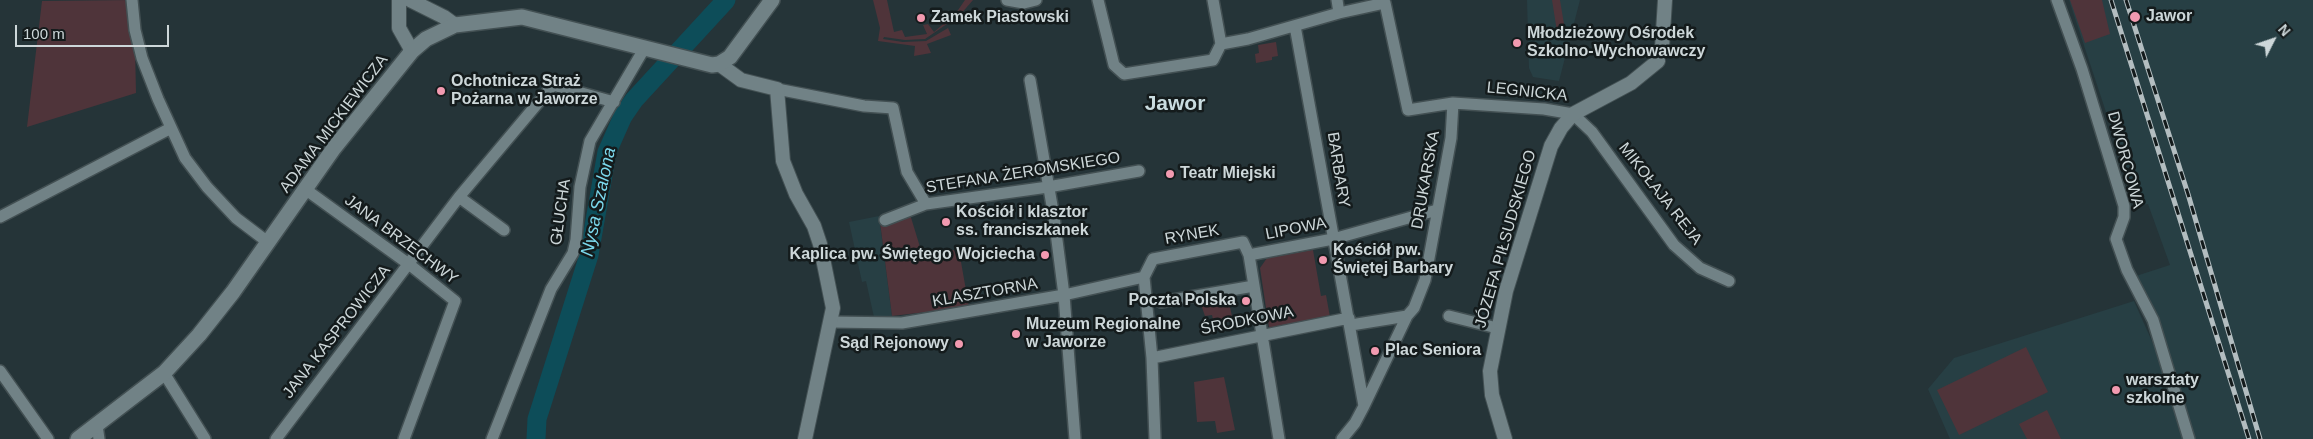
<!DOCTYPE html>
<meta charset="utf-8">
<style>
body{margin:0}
#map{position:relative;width:2313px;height:439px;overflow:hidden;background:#253438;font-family:Helvetica,sans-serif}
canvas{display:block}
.north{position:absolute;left:2248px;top:15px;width:50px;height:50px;-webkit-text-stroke:4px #141b1c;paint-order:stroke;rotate:49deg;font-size:14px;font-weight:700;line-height:20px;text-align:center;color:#cdd7d9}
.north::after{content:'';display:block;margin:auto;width:18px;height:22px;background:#cdd7d9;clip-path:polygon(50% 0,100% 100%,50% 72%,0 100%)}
.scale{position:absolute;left:15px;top:25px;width:154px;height:22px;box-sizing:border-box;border:2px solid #cdd7d9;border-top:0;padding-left:6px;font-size:15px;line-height:18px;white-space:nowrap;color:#cdd7d9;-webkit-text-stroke:4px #141b1c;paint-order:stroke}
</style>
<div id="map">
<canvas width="2313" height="439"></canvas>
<div class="north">N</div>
<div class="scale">100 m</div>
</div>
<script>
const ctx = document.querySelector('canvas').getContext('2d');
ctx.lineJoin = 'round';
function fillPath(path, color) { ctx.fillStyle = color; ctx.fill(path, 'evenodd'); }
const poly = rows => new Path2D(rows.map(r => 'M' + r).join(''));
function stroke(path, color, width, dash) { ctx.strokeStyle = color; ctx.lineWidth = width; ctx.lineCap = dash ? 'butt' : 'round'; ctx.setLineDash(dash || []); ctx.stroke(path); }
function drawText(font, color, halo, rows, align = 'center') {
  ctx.font = font + ' Helvetica,sans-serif'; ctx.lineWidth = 5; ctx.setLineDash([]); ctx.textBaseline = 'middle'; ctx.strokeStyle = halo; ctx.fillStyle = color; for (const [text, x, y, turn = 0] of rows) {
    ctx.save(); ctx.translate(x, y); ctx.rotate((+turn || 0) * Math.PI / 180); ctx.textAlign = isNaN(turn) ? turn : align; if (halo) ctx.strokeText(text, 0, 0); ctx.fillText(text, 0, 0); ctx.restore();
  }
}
fillPath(poly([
 [1527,0,1580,0,1559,81,1533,77,1529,68],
 [2069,0,2313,0,2313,439,2195,439,2158,317,2136,276,2170,265,2148,204,2137,206],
 [879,216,892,316,874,317,866,281,862,282,849,222],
 [2134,301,2158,355,2184,439,1950,439,1928,389,1954,358]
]), '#273f44');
fillPath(poly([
 [134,0,136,93,27,127,42,1],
 [873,0,887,0,894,32,902,30,905,37,927,34,923,25,928,24,934,32,956,13,965,0,973,0,960,15,925,39,905,40,884,37,883,39,903,42,926,41,948,28,951,35,927,44,931,53,914,56,915,46,878,41,880,28],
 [1552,0,1560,0,1566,36,1558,38],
 [2070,0,2102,0,2110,34,2085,43],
 [1276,42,1278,56,1272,57,1272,60,1256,63,1255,54,1259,53,1258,45],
 [909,211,920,247,930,252,954,250,961,262,969,307,892,316,880,222],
 [1313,250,1321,296,1326,295,1330,317,1269,328,1260,268,1267,258],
 [1232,294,1234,306,1230,307,1233,321,1214,324,1212,315,1205,316,1200,302],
 [2026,347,2048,392,1959,435,1937,390],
 [1224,377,1235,430,1217,433,1215,421,1197,422,1194,382],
 [2047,410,2061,439,2027,439,2019,424]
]), '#4f343a');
stroke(poly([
 [536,439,537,419,589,255,607,152,623,116,634,100,726,0]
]), '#0d4d59', 19);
const minor = poly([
 [132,0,135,30,142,58,158,99,185,158,207,187,236,218,269,243],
 [1007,0,1024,3,1036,0],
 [1098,0,1114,65,1124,74,1213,60,1221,44],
 [1213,0,1221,44],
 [1337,0,1339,13],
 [2057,0,2082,69,2124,206,2124,217,2116,239,2127,270,2153,320,2189,439],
 [1295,26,1364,406,1407,316,1351,325],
 [1221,44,1248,39,1339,13,1385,3,1408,110,1453,103,1544,109,1573,114,1592,132,1674,245,1700,268,1729,281],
 [1030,80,1054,217,1064,295,1075,439],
 [777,89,864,106,893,108,907,172,926,204],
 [305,189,410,265,455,301,404,439],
 [459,197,504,230],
 [0,217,171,128],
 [885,220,926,204,1048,187,1139,171],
 [1249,255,1333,239,1437,210],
 [1144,277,1153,259,1243,242,1249,255,1279,439],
 [1144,277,1152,358,1155,439],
 [1161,302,1254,286],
 [1407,316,1414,308,1425,280,1451,138,1453,103],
 [1449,316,1497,328],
 [830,322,902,323,1064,295,1144,277],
 [1152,358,1349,318],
 [0,371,48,439],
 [164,373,205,439],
 [97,425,99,439],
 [276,439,459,197,553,85,614,102],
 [492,439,551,289,573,253,576,240,580,187,590,141,644,49],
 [1342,439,1355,423,1364,406]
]);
const tertiary = poly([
 [399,0,399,28,412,51],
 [410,0,444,17,455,25],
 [1662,48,1665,0],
 [719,64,741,80,777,89,783,161,796,194,814,226,820,244,833,308,805,439],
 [1505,439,1492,395,1490,371,1506,291,1551,146,1561,128,1573,114,1631,83,1658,61]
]);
const secondary = poly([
 [78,439,164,373,199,335,233,292,334,148,412,51,426,39,455,25,522,17,712,65,719,64,730,57,772,0]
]);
stroke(minor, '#435053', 14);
stroke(tertiary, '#435053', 16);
stroke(secondary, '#435053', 18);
stroke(minor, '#718286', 11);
stroke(tertiary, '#718286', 14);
stroke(secondary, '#718286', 15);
const rail = poly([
 [2111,0,2249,439],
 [2126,0,2188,194,2260,439]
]);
stroke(rail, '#b3bdc0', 5);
stroke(rail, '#141b1c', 3, [9]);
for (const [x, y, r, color] of [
 [2135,17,6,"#f29ab0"],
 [921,18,5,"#f29ab0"],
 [1517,43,5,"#f29ab0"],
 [441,91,5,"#f29ab0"],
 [1170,174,5,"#f29ab0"],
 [946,222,5,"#f29ab0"],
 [1045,255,5,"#f29ab0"],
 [1323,260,5,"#f29ab0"],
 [1246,301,5,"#f29ab0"],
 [1016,334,5,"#f29ab0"],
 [959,344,5,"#f29ab0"],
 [1375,351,5,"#f29ab0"],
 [2116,390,5,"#f29ab0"]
]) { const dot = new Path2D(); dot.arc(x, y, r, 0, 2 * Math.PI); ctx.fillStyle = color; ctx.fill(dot); stroke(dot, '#141b1c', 2); }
drawText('bold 16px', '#cdd7d9', '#141b1c', [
 ["Jawor",2146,17],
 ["Zamek Piastowski",931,18],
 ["Młodzieżowy Ośrodek",1527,34],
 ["Szkolno-Wychowawczy",1527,52],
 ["Ochotnicza Straż",451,82],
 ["Pożarna w Jaworze",451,100],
 ["Teatr Miejski",1180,174],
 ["Kościół i klasztor",956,213],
 ["ss. franciszkanek",956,231],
 ["Kościół pw.",1333,251],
 ["Świętej Barbary",1333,269],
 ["Kaplica pw. Świętego Wojciecha",1035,255,"right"],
 ["Poczta Polska",1236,301,"right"],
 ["Muzeum Regionalne",1026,325],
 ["w Jaworze",1026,343],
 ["Sąd Rejonowy",949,344,"right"],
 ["Plac Seniora",1385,351],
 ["warsztaty",2126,381],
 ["szkolne",2126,399]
], 'left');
drawText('16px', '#cdd7d9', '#141b1c', [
 ["LEGNICKA",1527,92,6],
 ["ADAMA MICKIEWICZA",334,124,-53],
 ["DWORCOWA",2125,160,75],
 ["BARBARY",1338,170,81],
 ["STEFANA ŻEROMSKIEGO",1023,173,-9],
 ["DRUKARSKA",1426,180,-80],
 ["MIKOŁAJA REJA",1660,194,52],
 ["GŁUCHA",561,212,-82],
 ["LIPOWA",1296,229,-11],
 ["RYNEK",1192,235,-10],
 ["JÓZEFA PIŁSUDSKIEGO",1506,239,-74],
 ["JANA BRZECHWY",401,240,37],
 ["KLASZTORNA",985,293,-10],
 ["ŚRODKOWA",1247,321,-11],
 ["JANA KASPROWICZA",337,332,-52]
]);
drawText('italic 18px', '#7bd8ec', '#141b1c', [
 ["Nysa Szalona",599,202,-78]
]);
drawText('bold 21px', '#c9dce0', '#141b1c', [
 ["Jawor",1175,104]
]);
</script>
